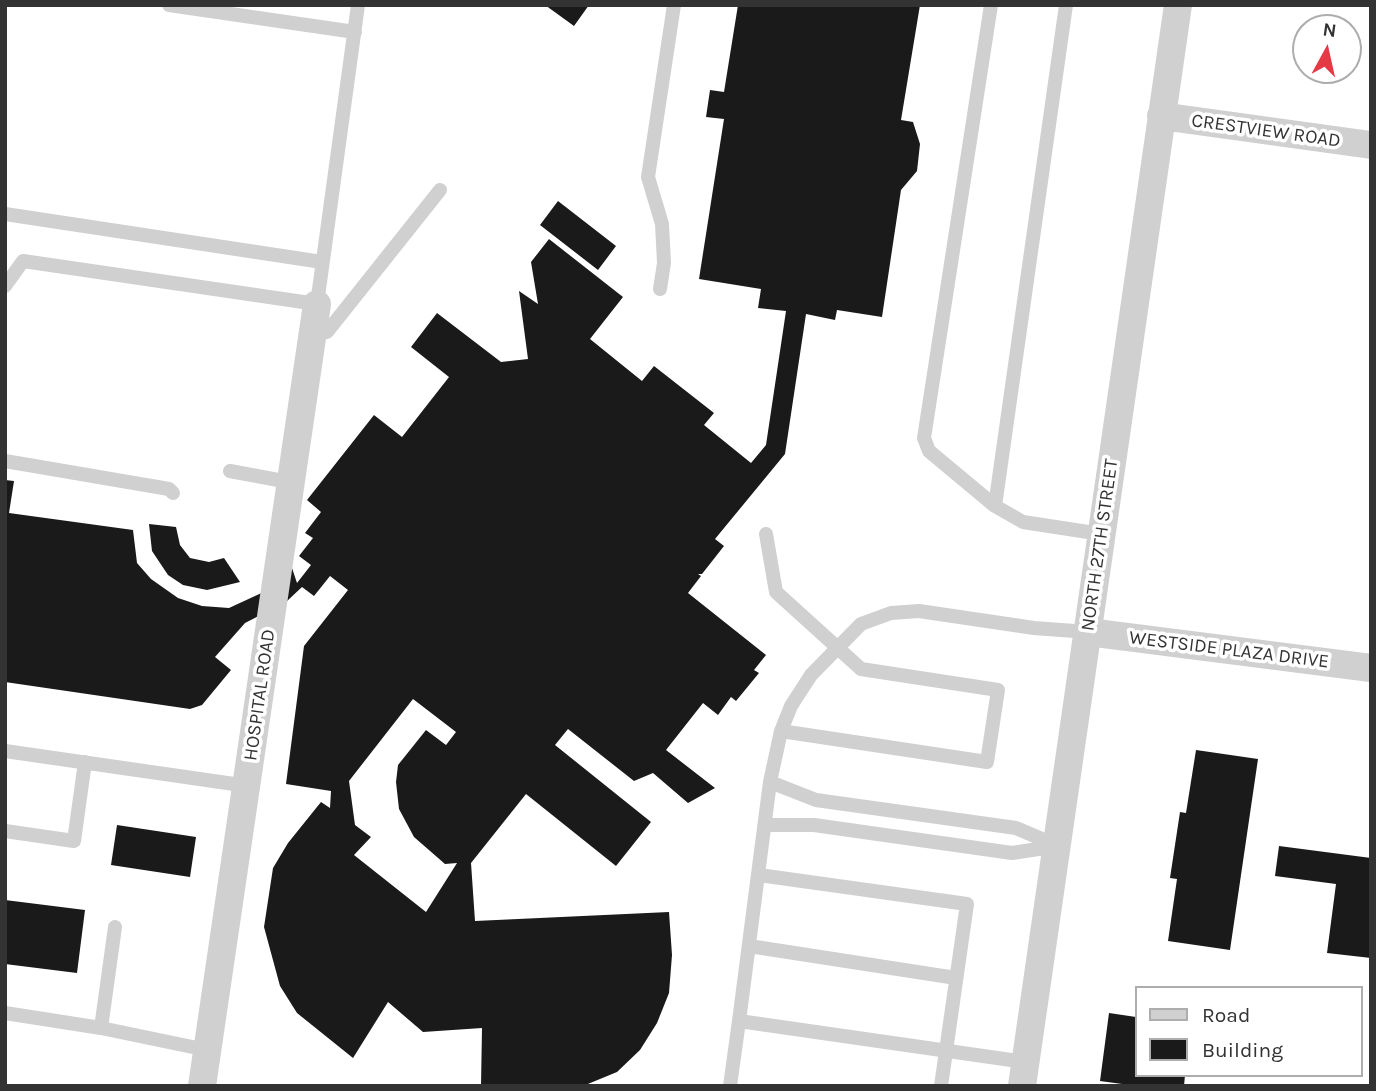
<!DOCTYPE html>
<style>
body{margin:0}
#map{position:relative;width:1376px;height:1091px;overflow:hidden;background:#fff;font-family:Karla,sans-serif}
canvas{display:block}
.frame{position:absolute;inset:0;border:7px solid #333;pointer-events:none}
.legend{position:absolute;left:1135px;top:986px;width:228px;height:91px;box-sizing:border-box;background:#fff;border:2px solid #adadad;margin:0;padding:9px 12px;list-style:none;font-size:21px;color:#333}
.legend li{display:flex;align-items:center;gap:14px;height:35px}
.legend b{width:35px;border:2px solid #adadad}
.north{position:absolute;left:1292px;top:14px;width:70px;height:70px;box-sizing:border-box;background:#fff;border:2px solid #adadad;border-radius:50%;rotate:8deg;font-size:19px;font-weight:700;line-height:28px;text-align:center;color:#333}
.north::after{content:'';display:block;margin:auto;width:24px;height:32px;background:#e63946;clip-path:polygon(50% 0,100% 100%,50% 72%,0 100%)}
</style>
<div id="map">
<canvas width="1376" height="1091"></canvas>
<div class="frame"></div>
<ul class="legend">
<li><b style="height:9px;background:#d0d0d0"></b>Road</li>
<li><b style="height:19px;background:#1a1a1a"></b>Building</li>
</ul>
<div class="north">N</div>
</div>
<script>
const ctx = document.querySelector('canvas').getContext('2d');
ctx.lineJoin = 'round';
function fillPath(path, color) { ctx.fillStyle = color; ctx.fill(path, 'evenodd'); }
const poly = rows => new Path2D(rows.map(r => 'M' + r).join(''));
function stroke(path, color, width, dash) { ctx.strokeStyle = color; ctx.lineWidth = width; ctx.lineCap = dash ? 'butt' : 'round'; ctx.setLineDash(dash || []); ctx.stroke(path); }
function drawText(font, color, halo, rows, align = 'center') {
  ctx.font = font + ' Karla,sans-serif'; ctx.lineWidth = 7; ctx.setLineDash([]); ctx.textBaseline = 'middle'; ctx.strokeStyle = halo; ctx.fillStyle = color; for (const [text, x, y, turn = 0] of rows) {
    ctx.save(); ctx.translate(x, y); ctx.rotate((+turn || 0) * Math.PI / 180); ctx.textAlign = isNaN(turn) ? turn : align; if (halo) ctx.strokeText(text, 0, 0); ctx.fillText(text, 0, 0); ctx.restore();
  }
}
fillPath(poly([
 [545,5,589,5,574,26],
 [738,5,920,5,901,120,913,122,920,144,917,171,901,190,882,317,837,310,835,320,806,314,785,454,715,539,724,546,702,574,698,574,701,576,688,593,766,655,754,670,759,673,736,701,731,697,718,715,703,703,666,750,715,788,688,803,653,773,634,781,568,729,555,745,651,822,616,866,526,794,471,863,475,921,669,912,672,955,669,993,657,1023,640,1050,617,1072,583,1086,481,1086,482,1028,423,1032,388,1002,353,1058,297,1013,280,986,264,927,273,868,288,843,321,802,330,808,331,791,286,784,304,646,348,590,330,576,314,596,302,587,286,602,245,623,215,657,231,670,202,705,190,709,5,682,5,480,14,481,9,513,133,530,137,563,151,579,178,598,202,606,229,608,268,590,292,568,297,583,311,565,299,556,313,538,305,533,321,512,307,500,374,415,402,437,449,377,411,347,437,313,501,362,528,359,519,291,538,304,531,262,549,239,623,297,590,339,642,381,654,366,714,413,704,425,751,463,766,445,786,311,758,308,761,289,699,279,724,119,706,117,710,90,724,92],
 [413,699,456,732,446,745,426,730,398,765,396,782,399,809,414,837,445,864,457,863,426,912,354,855,371,837,355,825,349,781],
 [558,201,616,246,598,270,540,225],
 [149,524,176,527,180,545,190,558,209,562,224,558,240,582,207,590,183,585,168,575,152,551],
 [1196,750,1258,759,1230,950,1168,941,1177,879,1170,878,1180,812,1186,813],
 [117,825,196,837,190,877,111,865],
 [1279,846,1371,858,1371,958,1327,953,1336,884,1275,876],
 [5,900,85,910,77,973,5,964],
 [1109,1013,1136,1017,1136,1075,1185,1075,1184,1086,1137,1086,1100,1081]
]), '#1a1a1a');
stroke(poly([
 [169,5,355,32],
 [991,5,924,438,929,451,995,506,1023,522,1101,534],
 [5,214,322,262],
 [5,286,23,261,317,304,358,5],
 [660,289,664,263,662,224,648,177,674,5],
 [313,329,327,332,440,190],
 [5,461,169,489,173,493],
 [230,471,289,482],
 [995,506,1066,5],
 [766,534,776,592,861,669,998,690,987,762,781,731],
 [5,751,248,786],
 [765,825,814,825,1012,853,1058,846,1016,828,816,800,770,782],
 [5,831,74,841,85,762],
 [759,875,967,904,941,1086],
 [749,946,956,978],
 [5,1013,101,1028,207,1050],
 [101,1028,115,927],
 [1025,1062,739,1021,770,782,781,731,791,706,811,675,861,624,891,613,919,611,1034,628,1088,632],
 [730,1086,739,1021]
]), '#d0d0d0', 14);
stroke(poly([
 [1161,116,1371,145],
 [1088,632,1371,668],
 [202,1086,317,304],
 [1022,1086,1178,5]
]), '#d0d0d0', 28);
drawText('19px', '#333', '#fff', [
 ["CRESTVIEW ROAD",1266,131,8],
 ["NORTH 27TH STREET",1100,545,-82],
 ["WESTSIDE PLAZA DRIVE",1229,650,7],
 ["HOSPITAL ROAD",260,695,-82]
]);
</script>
